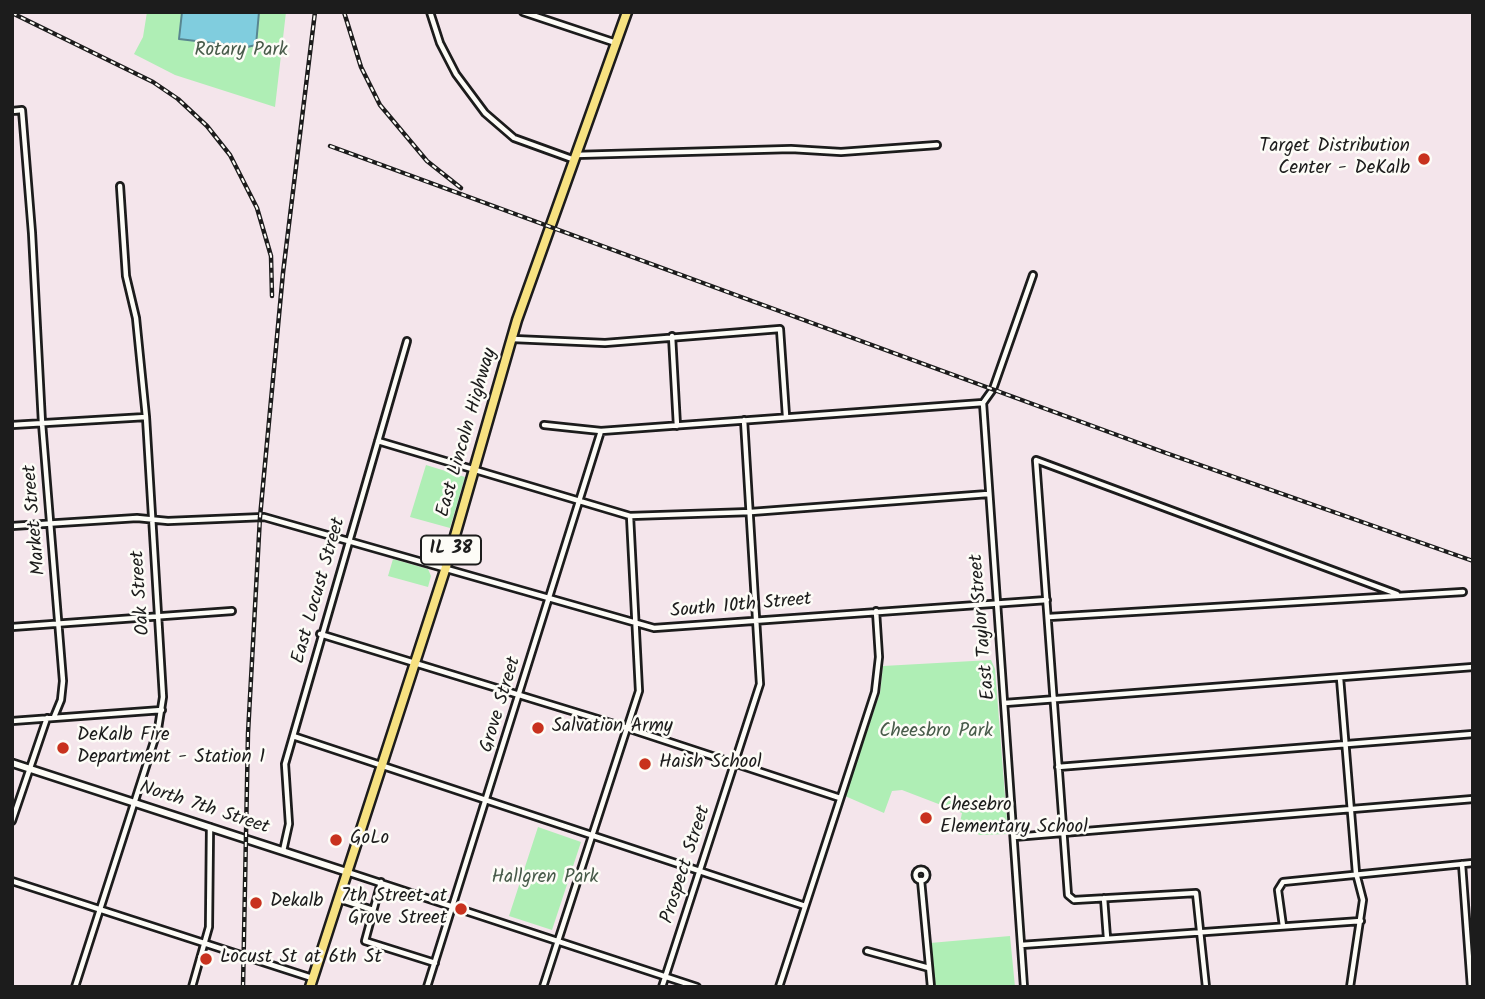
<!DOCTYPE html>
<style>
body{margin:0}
#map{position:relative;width:1485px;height:999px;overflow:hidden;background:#f4e5eb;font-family:Kalam,sans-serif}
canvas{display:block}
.frame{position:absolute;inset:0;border:14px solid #1c1c1c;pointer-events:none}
</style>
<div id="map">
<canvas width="1485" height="999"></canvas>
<div class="frame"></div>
</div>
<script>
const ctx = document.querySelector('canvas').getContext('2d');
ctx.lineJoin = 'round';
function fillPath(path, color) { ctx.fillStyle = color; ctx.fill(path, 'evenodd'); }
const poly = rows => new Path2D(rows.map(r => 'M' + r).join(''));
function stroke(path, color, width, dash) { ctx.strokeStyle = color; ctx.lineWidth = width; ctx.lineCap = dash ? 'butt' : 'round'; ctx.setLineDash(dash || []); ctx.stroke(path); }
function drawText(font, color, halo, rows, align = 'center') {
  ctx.font = font + ' Kalam,sans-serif'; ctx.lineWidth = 5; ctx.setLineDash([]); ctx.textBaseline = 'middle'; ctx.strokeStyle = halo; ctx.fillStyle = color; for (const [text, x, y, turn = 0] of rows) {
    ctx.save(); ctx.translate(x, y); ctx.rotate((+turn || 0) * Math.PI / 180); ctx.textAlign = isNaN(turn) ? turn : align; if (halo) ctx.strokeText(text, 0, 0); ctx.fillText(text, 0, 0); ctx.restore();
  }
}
fillPath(poly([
 [147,12,286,12,275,107,175,75,134,54,143,37],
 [426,465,465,477,450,528,410,517],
 [393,559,428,569,431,576,428,587,388,576],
 [991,660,995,669,1008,834,980,835,959,827,962,813,902,790,892,791,884,813,845,796,880,693,883,666],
 [538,827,581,842,552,930,509,916],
 [1010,936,1015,987,933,987,930,943]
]), '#afeeb5');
const water = poly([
 [182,12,259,12,256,45,247,47,179,39,182,12]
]);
fillPath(water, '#80cdde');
stroke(water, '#588690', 2);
const minor = poly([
 [430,12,440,43,456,74,485,113,514,138,572,159],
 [523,12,616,43],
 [12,111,22,110,32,233,42,423,63,681,61,700,54,717],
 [575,155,791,149,841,152,937,145],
 [672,336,677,426],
 [513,339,605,343,780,329,786,416],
 [12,425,146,417],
 [544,425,601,431,983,403],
 [378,441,630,516,751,512,988,494],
 [12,526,137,518,168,521,264,517,654,628,1047,600],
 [1049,617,1463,592],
 [12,627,232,611],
 [320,634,627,728,840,798],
 [1340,678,1356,873,1363,900,1350,987],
 [1005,703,1473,667],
 [12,721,162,710],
 [293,736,805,906],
 [1058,767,1473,734],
 [12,821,47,718],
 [1014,837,1473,799],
 [283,851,289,824,285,764,407,341],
 [1462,864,1471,987],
 '915.5 875a5.5 5.5 0 1 1 11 0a5.5 5.5 0 1 1-11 0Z',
 [347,872,697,987],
 [921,880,931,987],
 [12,881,312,978],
 [381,882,365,941,435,963],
 [1104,898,1107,938],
 [339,899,373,910],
 [1283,926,1278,890,1283,882,1473,863],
 [1021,945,1361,921],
 [867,951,929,968],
 [75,987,158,729,163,697,146,417,136,318,126,276,120,186],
 [192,987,209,927,210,827],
 [427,987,601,431],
 [543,987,639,691,630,516],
 [662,987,760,684,744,420],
 [779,987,875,692,879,657,876,611],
 [1024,987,983,403,993,389,1033,275],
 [1206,987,1196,893,1074,900,1068,895,1036,460,1397,594]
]);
const tertiary = poly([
 [12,763,347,872]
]);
const primary = poly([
 [310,987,446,567,517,320,627,12]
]);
stroke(minor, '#1c1c1c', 10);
stroke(tertiary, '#1c1c1c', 11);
stroke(primary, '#1c1c1c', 13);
stroke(minor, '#fdfcf7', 4.5);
stroke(tertiary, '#fdfcf7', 6);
stroke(primary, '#f7e281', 8);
const rail = poly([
 [344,12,361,67,380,105,427,161,461,188],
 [12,13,153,82,178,99,207,126,230,155,257,208,271,256,272,296],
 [330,146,1166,453,1473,561],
 [243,987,248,733,260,517,283,273,315,12]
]);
stroke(rail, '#1c1c1c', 4.5);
stroke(rail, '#fdfcf7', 2, [5]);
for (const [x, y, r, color] of [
 [1424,159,7,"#c8321e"],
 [538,728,7,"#c8321e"],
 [63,748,7,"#c8321e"],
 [645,764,7,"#c8321e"],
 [926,818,7,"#c8321e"],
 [336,840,7,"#c8321e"],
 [256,903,7,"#c8321e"],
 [461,909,7,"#c8321e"],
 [206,959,7,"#c8321e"]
]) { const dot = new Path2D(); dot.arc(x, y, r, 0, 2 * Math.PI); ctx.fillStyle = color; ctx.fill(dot); stroke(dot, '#fdfcf7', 2.5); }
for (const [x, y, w] of [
 [451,550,60]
]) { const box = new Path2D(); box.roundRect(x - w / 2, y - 14.5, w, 29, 5); ctx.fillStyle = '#fdfcf7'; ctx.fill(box); stroke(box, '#1c1c1c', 2); }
drawText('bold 18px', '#1c1c1c', null, [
 ["IL 38",451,550]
]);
drawText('19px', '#485b4a', '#fdfcf7', [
 ["Rotary Park",241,52],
 ["Cheesbro Park",936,733],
 ["Hallgren Park",545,879]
]);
drawText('19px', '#1c1c1c', '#fdfcf7', [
 ["Target Distribution",1410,148,"right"],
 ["Center - DeKalb",1410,170,"right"],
 ["Salvation Army",552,728],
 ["DeKalb Fire",77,737],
 ["Department - Station 1",77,759],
 ["Haish School",659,764],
 ["Chesebro",940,807],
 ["Elementary School",940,829],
 ["GoLo",350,840],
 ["7th Street at",447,898,"right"],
 ["Grove Street",447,920,"right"],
 ["Dekalb",270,903],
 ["Locust St at 6th St",220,959]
], 'left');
drawText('19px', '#1c1c1c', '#fdfcf7', [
 ["East Lincoln Highway",468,433,-74],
 ["Market Street",36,520,-95],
 ["East Locust Street",320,591,-74],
 ["Oak Street",142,593,-94],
 ["South 10th Street",741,607,-5],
 ["East Taylor Street",984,627,-95],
 ["Grove Street",502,705,-73],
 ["North 7th Street",204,809,18],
 ["Prospect Street",687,865,-72]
]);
</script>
